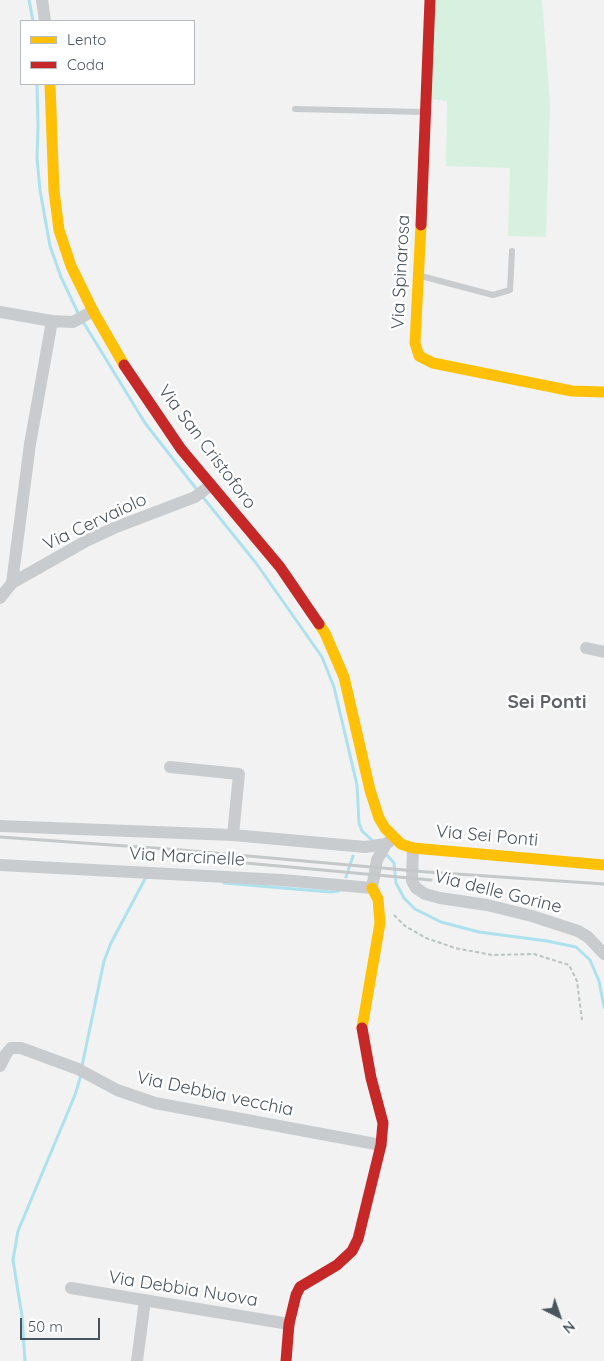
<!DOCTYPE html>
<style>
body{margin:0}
#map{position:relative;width:604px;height:1361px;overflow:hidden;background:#f2f2f2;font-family:Quicksand,sans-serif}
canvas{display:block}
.legend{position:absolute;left:20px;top:20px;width:175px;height:65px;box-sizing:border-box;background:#fff;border:1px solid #b6bbbf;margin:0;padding:6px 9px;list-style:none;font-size:15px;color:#49555e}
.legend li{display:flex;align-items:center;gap:10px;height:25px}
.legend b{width:25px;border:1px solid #b6bbbf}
.north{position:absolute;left:534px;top:1291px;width:50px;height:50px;-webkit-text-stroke:4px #fff;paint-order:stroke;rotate:139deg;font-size:14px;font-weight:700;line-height:20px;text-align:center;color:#49555e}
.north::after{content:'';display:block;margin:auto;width:18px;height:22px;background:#49555e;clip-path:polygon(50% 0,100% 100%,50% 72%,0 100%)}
.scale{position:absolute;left:20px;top:1318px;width:80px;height:22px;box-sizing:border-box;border:2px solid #49555e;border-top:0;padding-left:6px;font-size:15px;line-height:18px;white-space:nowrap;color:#49555e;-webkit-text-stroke:4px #fff;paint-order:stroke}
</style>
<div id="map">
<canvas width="604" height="1361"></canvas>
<ul class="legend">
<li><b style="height:6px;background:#ffc107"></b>Lento</li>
<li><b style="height:6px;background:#c62828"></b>Coda</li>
</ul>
<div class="north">N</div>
<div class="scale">50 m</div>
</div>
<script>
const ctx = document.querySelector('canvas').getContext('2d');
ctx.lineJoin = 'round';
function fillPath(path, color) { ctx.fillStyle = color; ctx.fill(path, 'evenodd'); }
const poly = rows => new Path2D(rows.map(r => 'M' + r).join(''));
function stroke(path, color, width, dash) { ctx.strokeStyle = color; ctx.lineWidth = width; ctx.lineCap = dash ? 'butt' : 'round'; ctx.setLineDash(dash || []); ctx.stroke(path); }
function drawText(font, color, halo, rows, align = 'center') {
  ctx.font = font + ' Quicksand,sans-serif'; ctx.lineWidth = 5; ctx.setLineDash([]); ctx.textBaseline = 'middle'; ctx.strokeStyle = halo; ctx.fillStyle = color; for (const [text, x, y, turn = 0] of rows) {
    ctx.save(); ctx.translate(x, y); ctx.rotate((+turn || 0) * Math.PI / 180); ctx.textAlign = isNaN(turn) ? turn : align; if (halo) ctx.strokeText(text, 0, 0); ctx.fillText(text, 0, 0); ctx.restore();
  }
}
fillPath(poly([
 [434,0,542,0,550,103,546,237,508,236,510,168,446,166,447,101,430,99]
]), '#d8f0e0');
stroke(poly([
 [29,0,33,21],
 [37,84,38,126,37,158,40,190,50,246,61,277,79,315],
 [82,320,145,423,198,491],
 [202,496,256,563,322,657,334,687,357,785,359,823,362,831,373,841],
 [385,853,394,863,396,883,404,898,415,909,441,922,479,932,547,941,576,947,590,960,599,981,604,1007],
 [346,877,353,856],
 [224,883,330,892,339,891],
 [82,1066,104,961,111,943,146,877,148,877],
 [25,1361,22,1316,13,1260,18,1231,75,1095,81,1075]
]), '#ade1ed', 3);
stroke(poly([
 [394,915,405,926,426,938,455,948,492,955,534,954,569,965,577,981,582,1020]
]), '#b9c4c1', 2, [4, 2.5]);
stroke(poly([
 [295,109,424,112],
 [421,276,493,295,510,290,512,251]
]), '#c9ccce', 6);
stroke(poly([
 [42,0,45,21],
 [0,312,52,321,73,322,93,311],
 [12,583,30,444,52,321],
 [0,598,12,583,86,541,114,528,195,497,211,485],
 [586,648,604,652],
 [170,767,239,774,233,835],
 [0,826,233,835,365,847,386,844],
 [413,848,412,881,416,888,425,894,440,898,487,905,532,916,578,931,588,937,604,954],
 [0,865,282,880,372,888,377,860,386,844,394,838],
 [0,1066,6,1054,11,1048,21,1048,78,1069,117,1090,155,1103,381,1145],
 [71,1288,289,1324],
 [137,1361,145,1300]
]), '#c9ccce', 12);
stroke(poly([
 [50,84,54,191,59,230,71,266,93,311,124,365],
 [421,225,415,343,419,356,433,363,572,391,604,392],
 [319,624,325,633,344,677,370,790,379,818,385,828,401,844,413,848,604,865],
 [362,1028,380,923,378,899,372,888]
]), '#ffc107', 11);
stroke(poly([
 [421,225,430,0],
 [124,365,181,449,280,567,319,624],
 [286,1361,289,1324,296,1295,300,1287,337,1265,352,1251,358,1239,381,1145,383,1123,371,1078,362,1028]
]), '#c62828', 11);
stroke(poly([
 [0,837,181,850,427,872,604,884],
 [224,861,431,880]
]), '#c5c8c9', 3);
drawText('18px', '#49555e', '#fff', [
 ["Via Spinarosa",401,272,-87],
 ["Via San Cristoforo",207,447,53],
 ["Via Cervaiolo",95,522,-25],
 ["Via Sei Ponti",487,836,5],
 ["Via Marcinelle",187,857,3],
 ["Via delle Gorine",498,892,14],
 ["Via Debbia vecchia",215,1094,12],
 ["Via Debbia Nuova",183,1289,9]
]);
drawText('bold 19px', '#5e6266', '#fff', [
 ["Sei Ponti",547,702]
]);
</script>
